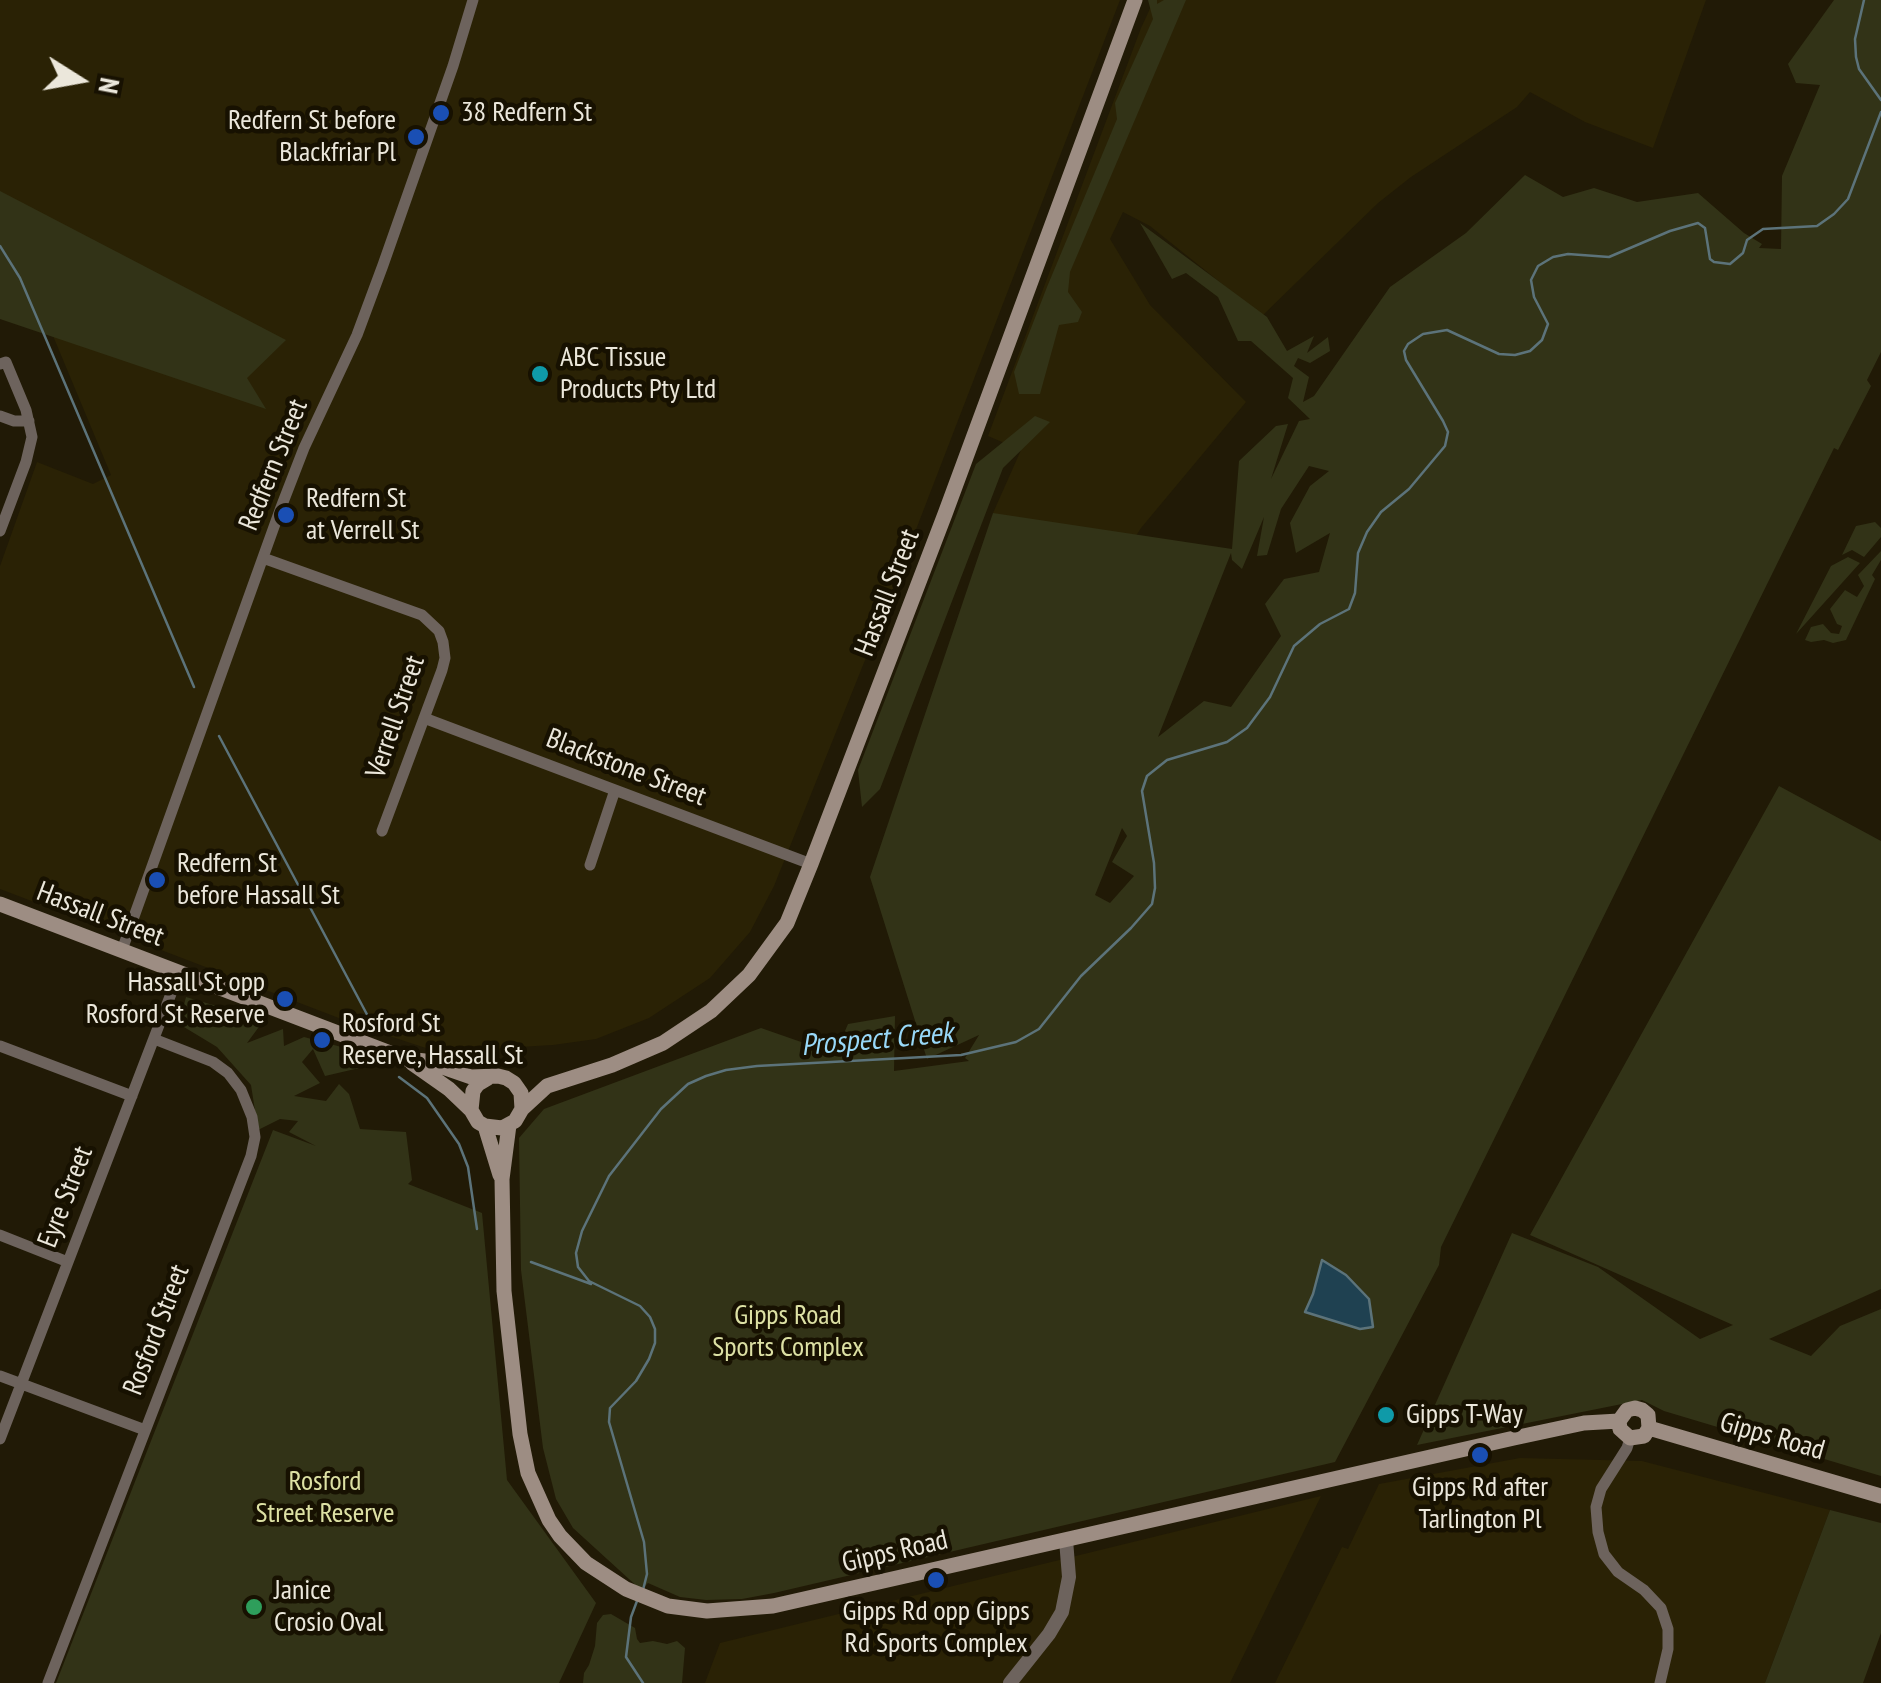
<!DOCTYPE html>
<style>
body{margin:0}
#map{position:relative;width:1881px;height:1683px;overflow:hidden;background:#211a06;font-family:"PT Sans Narrow",sans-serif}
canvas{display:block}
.north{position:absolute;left:30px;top:30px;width:100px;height:100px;-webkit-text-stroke:8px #171101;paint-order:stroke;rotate:101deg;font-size:28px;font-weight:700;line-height:40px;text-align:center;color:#ebe7db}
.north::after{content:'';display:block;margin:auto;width:35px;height:45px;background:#ebe7db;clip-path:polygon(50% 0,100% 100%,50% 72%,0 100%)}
</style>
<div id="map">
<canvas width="1881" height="1683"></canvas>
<div class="north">N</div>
</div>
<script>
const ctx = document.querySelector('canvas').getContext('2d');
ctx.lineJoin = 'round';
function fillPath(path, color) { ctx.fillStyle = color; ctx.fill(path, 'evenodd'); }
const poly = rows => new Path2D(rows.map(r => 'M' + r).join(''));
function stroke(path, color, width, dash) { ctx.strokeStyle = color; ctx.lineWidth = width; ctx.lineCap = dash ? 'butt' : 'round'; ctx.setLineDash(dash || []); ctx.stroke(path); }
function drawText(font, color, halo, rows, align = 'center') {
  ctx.font = font + ' "PT Sans Narrow",sans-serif'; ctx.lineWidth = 9; ctx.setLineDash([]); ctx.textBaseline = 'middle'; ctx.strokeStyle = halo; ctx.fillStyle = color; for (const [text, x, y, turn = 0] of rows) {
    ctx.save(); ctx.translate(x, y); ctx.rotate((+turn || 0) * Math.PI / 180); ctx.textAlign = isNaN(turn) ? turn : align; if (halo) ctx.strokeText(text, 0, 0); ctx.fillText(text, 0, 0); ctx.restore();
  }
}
fillPath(poly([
 [0,0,1120,0,880,623,774,886,750,932,710,978,649,1018,596,1039,553,1045,501,1048,471,1060,444,1054,365,1028,148,945,143,934,117,919,100,927,0,889,0,566,37,462,93,484,111,475,51,331,0,226],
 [1154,0,1706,0,1653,148,1585,122,1530,92,1517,107,1411,177,1378,203,1262,316,1150,226,1123,212,1110,239,1150,305,1246,402,1141,528,1109,579,993,513,1021,450,988,436,1141,28],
 [1520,1458,1642,1461,1830,1510,1765,1683,1275,1683,1342,1547,1348,1549,1379,1484],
 [1321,1496,1230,1683,705,1683,720,1643]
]), '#2a2205');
fillPath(poly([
 [1148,0,1157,0,1157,4,1164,0,1186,0,1070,272,1068,292,1082,312,1078,322,1059,325,1040,394,1019,394,1014,372,1047,287,1117,119,1115,103,1153,19],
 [1834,0,1881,0,1881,352,1867,380,1871,386,1838,450,1834,448,1441,1247,1439,1265,1335,1462,774,1593,742,1599,706,1600,680,1597,648,1583,641,1590,573,1528,556,1499,543,1448,521,1270,519,1138,544,1109,761,1028,804,1043,842,1038,848,1024,895,1016,894,1071,969,1061,965,1058,979,1035,927,1059,870,877,993,513,1232,549,1239,461,1276,426,1288,424,1271,479,1299,421,1310,419,1288,398,1293,378,1251,341,1238,341,1218,297,1186,273,1172,279,1140,223,1267,317,1287,351,1314,336,1307,353,1328,337,1330,351,1310,363,1298,358,1294,366,1309,377,1303,402,1314,396,1390,287,1466,233,1525,175,1563,197,1594,188,1637,202,1698,193,1744,233,1762,244,1759,248,1781,249,1782,176,1820,85,1796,83,1788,64],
 [1309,466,1329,471,1310,486,1290,523,1296,553,1330,533,1319,572,1284,579,1265,604,1281,636,1231,707,1204,701,1158,737,1231,553,1232,560,1242,569,1264,517,1257,556,1267,555,1281,509],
 [1122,828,1127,836,1112,862,1134,876,1110,903,1095,895],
 [0,191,286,340,247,378,266,409,0,319],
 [1035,416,1050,422,1003,468,880,789,862,807,858,770,976,464],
 [1875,522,1881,528,1881,537,1864,557,1852,550,1842,555,1856,526],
 [1881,551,1881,560,1872,575,1875,579,1846,640,1833,643,1824,640,1811,642,1805,640,1811,627,1823,624,1831,633,1839,634,1842,626,1837,624,1830,609,1845,590,1857,597,1864,586,1858,575],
 [1848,557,1860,563,1796,634,1831,566],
 [1779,786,1881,841,1881,1289,1769,1339,1811,1356,1840,1326,1881,1309,1881,1476,1664,1411,1642,1400,1417,1445,1512,1233,1598,1267,1700,1339,1733,1325,1530,1235],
 [186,997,264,1020,247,1043,283,1029,284,1046,304,1037,364,1053,381,1063,325,1076,313,1049,302,1062,320,1083,294,1096,326,1101,339,1084,349,1094,360,1129,406,1132,412,1180,408,1184,482,1213,507,1480,596,1603,559,1683,56,1683,273,1130,316,1146,289,1132,298,1121,280,1119,258,1130,251,1085,217,1047,179,1024],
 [1830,1510,1881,1523,1881,1633,1863,1683,1765,1683],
 [611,1614,635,1628,637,1639,640,1643,653,1641,667,1644,677,1641,685,1648,682,1683,583,1683,584,1673,589,1665,595,1646,597,1623,603,1615]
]), '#323317');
const water = poly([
 [1322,1260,1346,1275,1369,1299,1373,1327,1360,1329,1305,1312,1313,1294,1322,1260]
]);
fillPath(water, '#1f4151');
stroke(water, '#5c737a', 2.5);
stroke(poly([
 [1864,0,1855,39,1856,57,1859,69,1881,100],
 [0,246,20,278,194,687],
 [219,736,371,1022],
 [399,1077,427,1098,459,1144,468,1167,477,1229],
 [531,1262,591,1284],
 [643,1590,647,1574,644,1542,609,1422,610,1408,636,1381,649,1359,655,1343,655,1329,650,1317,640,1306,589,1281,578,1267,576,1253,582,1231,609,1176,661,1109,688,1084,706,1076,726,1070,757,1066,961,1055,1016,1042,1039,1029,1081,976,1131,928,1152,904,1155,888,1154,863,1142,791,1147,776,1167,760,1227,742,1247,728,1270,697,1294,646,1320,624,1349,609,1355,593,1358,553,1367,532,1381,512,1409,489,1445,446,1448,432,1443,421,1406,360,1404,351,1408,344,1423,334,1447,330,1499,354,1515,355,1530,351,1542,340,1548,324,1534,297,1531,280,1538,266,1553,257,1568,254,1609,257,1670,231,1698,223,1705,228,1710,259,1714,262,1730,264,1743,253,1747,240,1763,229,1817,226,1834,214,1848,199,1881,112],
 [637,1601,631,1617,626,1657,643,1683]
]), '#5c737a', 2.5);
stroke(poly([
 [0,364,6,362,26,410,32,437,26,462,0,531],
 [0,416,14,421,29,421],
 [263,558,422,615,439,631,443,642,445,658,442,670,382,831],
 [424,718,811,864],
 [590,865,615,790],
 [122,950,280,510,304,448,357,335,383,265,453,66,473,0],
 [0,1046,132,1096],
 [0,1235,68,1262],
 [0,1376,145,1430],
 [1630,1438,1627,1448,1601,1489,1596,1507,1598,1532,1604,1554,1618,1572,1644,1590,1661,1608,1668,1629,1668,1649,1660,1683],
 [0,1439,179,973],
 [48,1683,251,1156,255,1137,252,1117,241,1090,228,1073,213,1062,154,1039]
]), '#6d635d', 11);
stroke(poly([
 [1010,1683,1049,1634,1062,1612,1069,1577,1066,1540]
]), '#6d635d', 14);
stroke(poly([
 [0,904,406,1059,425,1061,471,1077,498,1076,506,1078,514,1083,521,1093,522,1109,515,1121,502,1128,485,1126,478,1122,471,1110,473,1091,478,1084,488,1078],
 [412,1063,449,1089,471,1110],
 [522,1109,547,1086,612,1065,663,1043,711,1011,749,975,787,923,811,864,945,514,1135,0],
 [509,1125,502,1179,504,1291,520,1434,528,1473,549,1520,560,1536,586,1563,626,1589,668,1606,707,1611,773,1606,1514,1438,1584,1423,1619,1421],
 [485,1126,500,1175],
 [1619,1421,1627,1410,1635,1408,1642,1410,1648,1415,1649,1428],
 [1619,1421,1620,1429,1630,1438,1644,1436,1649,1428],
 [1649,1428,1881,1496]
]), '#9d8d83', 15);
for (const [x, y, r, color] of [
 [441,113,10,"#1a4fb4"],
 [416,137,10,"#1a4fb4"],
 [540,374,10,"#0f9aa8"],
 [286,515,10,"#1a4fb4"],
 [157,880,10,"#1a4fb4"],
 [285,999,10,"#1a4fb4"],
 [322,1040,10,"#1a4fb4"],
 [1386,1415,10,"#0f9aa8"],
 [1480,1455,10,"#1a4fb4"],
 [936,1580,10,"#1a4fb4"],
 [254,1607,10,"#2e9e5b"]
]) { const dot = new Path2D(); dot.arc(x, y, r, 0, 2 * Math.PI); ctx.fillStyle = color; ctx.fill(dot); stroke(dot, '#171101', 4); }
drawText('28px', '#ebe7db', '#171101', [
 ["38 Redfern St",461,113],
 ["Redfern St before",396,121,"right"],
 ["Blackfriar Pl",396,153,"right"],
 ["ABC Tissue",560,358],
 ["Products Pty Ltd",560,390],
 ["Redfern St",306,499],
 ["at Verrell St",306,531],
 ["Redfern St",177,864],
 ["before Hassall St",177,896],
 ["Hassall St opp",265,983,"right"],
 ["Rosford St Reserve",265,1015,"right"],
 ["Rosford St",342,1024],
 ["Reserve, Hassall St",342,1056],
 ["Gipps T-Way",1406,1415],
 ["Gipps Rd after",1480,1488,"center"],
 ["Tarlington Pl",1480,1520,"center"],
 ["Janice",274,1591],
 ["Crosio Oval",274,1623],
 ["Gipps Rd opp Gipps",936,1612,"center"],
 ["Rd Sports Complex",936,1644,"center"]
], 'left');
drawText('28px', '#ebe7db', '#171101', [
 ["Redfern Street",274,465,-68],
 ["Hassall Street",888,593,-69],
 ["Verrell Street",396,717,-71],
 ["Blackstone Street",626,768,21],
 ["Hassall Street",100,915,21],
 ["Eyre Street",66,1197,-69],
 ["Rosford Street",157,1330,-69],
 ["Gipps Road",1772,1437,16],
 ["Gipps Road",895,1552,-13]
]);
drawText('28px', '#dde1a4', '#171101', [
 ["Gipps Road",788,1316],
 ["Sports Complex",788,1348],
 ["Rosford",325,1482],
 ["Street Reserve",325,1514]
]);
drawText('italic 30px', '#98d8f8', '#171101', [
 ["Prospect Creek",877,1040,-5]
]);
</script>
